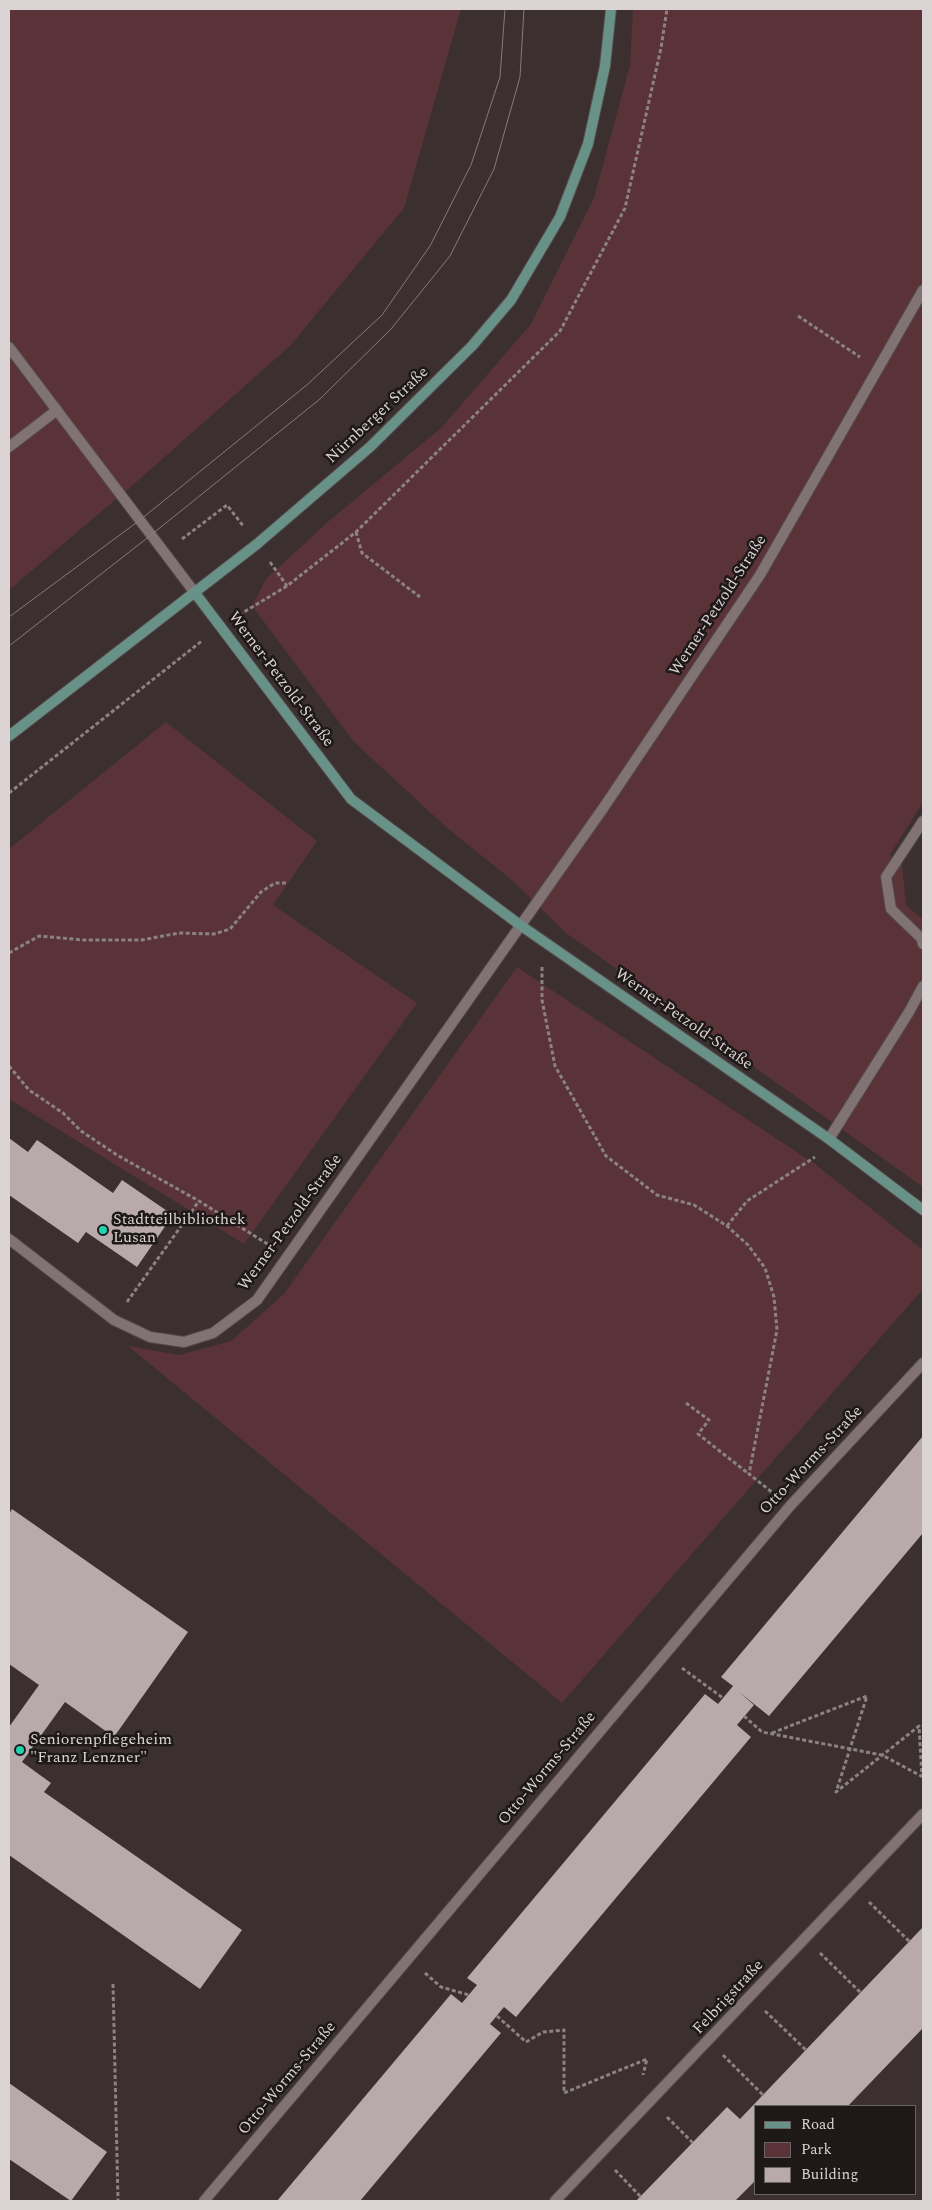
<!DOCTYPE html>
<meta charset="utf-8">
<style>
body{margin:0}
#map{position:relative;width:932px;height:2210px;overflow:hidden;background:#3b2f2f;font-family:Spectral,serif}
canvas{display:block}
.frame{position:absolute;inset:0;border:10px solid #dcd4d4;pointer-events:none}
.legend{position:absolute;left:754px;top:2105px;width:162px;height:90px;box-sizing:border-box;background:#1e1819;border:1px solid #6a6364;margin:0;padding:6px 9px;list-style:none;font-size:15px;color:#dcd4d4}
.legend li{display:flex;align-items:center;gap:10px;height:25px}
.legend b{width:25px;border:1px solid #6a6364}
</style>
<div id="map">
<canvas width="932" height="2210"></canvas>
<div class="frame"></div>
<ul class="legend">
<li><b style="height:6px;background:#689187"></b>Road</li>
<li><b style="height:14px;background:#593337"></b>Park</li>
<li><b style="height:14px;background:#b8a9aa"></b>Building</li>
</ul>
</div>
<script>
const ctx = document.querySelector('canvas').getContext('2d');
ctx.lineJoin = 'round';
function fillPath(path, color) { ctx.fillStyle = color; ctx.fill(path, 'evenodd'); }
const poly = rows => new Path2D(rows.map(r => 'M' + r).join(''));
function stroke(path, color, width, dash) { ctx.strokeStyle = color; ctx.lineWidth = width; ctx.lineCap = dash ? 'butt' : 'round'; ctx.setLineDash(dash || []); ctx.stroke(path); }
function drawText(font, color, halo, rows, align = 'center') {
  ctx.font = font + ' Spectral,serif'; ctx.lineWidth = 5; ctx.setLineDash([]); ctx.textBaseline = 'middle'; ctx.strokeStyle = halo; ctx.fillStyle = color; for (const [text, x, y, turn = 0] of rows) {
    ctx.save(); ctx.translate(x, y); ctx.rotate((+turn || 0) * Math.PI / 180); ctx.textAlign = isNaN(turn) ? turn : align; if (halo) ctx.strokeText(text, 0, 0); ctx.fillText(text, 0, 0); ctx.restore();
  }
}
fillPath(poly([
 [9,9,461,9,404,208,290,346,141,478,9,590],
 [633,9,923,9,923,802,890,855,902,864,906,905,923,920,923,1187,566,933,513,881,446,827,354,742,252,606,266,579,330,520,441,428,531,324,594,198,630,65],
 [166,722,317,841,273,905,417,1003,244,1244,9,1099,9,849],
 [517,967,815,1164,923,1250,923,1289,562,1703,128,1346,179,1355,231,1341,284,1294]
]), '#593337');
fillPath(poly([
 [9,1138,28,1152,37,1140,113,1193,122,1180,173,1215,137,1267,86,1232,78,1243,9,1195],
 [923,1436,923,1533,769,1716,739,1692,754,1705,737,1725,751,1737,516,2017,504,2007,490,2024,501,2033,360,2201,277,2201,451,1994,462,2003,477,1985,467,1978,705,1694,718,1704,733,1686,721,1677],
 [12,1509,188,1632,114,1737,65,1702,22,1762,51,1783,44,1792,242,1930,200,1989,9,1855,9,1727,39,1685,9,1664,9,1514],
 [923,1927,923,2028,848,2106,756,2106,756,2180,735,2201,636,2201,727,2107,740,2119],
 [9,2083,107,2152,71,2201,9,2159]
]), '#b8a9aa');
const lane = poly([
 [9,447,57,410],
 [9,1239,114,1320,150,1337,184,1342,213,1333,257,1300,604,807,760,575,923,290]
]);
const street = poly([
 [9,347,195,593],
 [923,821,886,877,891,909,921,938,923,944],
 [829,1139,909,1012,923,986],
 [204,2201,790,1506,923,1363],
 [555,2201,923,1814]
]);
const secondary = poly([
 [195,593,351,799,520,925,829,1139,923,1210],
 [9,736,257,544,370,447,472,346,511,300,560,217,588,144,605,66,611,9]
]);
stroke(lane, '#554c4d', 12);
stroke(street, '#554c4d', 12);
stroke(secondary, '#554c4d', 12);
stroke(poly([
 [798,316,860,357],
 [356,532,362,553,420,597],
 [182,539,227,505,244,527],
 [270,562,287,586],
 [239,615,287,586,356,532,560,331,625,208,661,48,667,9],
 [9,793,203,640],
 [9,953,39,936,84,940,142,940,179,933,214,934,230,929,261,892,275,883,288,883],
 [542,967,542,1000,555,1066,606,1156,657,1195,694,1205,727,1226,748,1245,765,1268,774,1297,777,1330,749,1474,773,1493],
 [9,1066,29,1090,63,1113,81,1131,117,1155,199,1201,269,1245],
 [727,1226,747,1201,815,1157],
 [127,1302,199,1201],
 [686,1403,709,1420,698,1434,749,1474],
 [682,1668,723,1698],
 [744,1716,762,1732,882,1755,923,1777],
 [772,1733,867,1696,836,1792,919,1726,922,1777],
 [869,1902,910,1942],
 [820,1953,861,1993],
 [425,1973,441,1987,469,1995],
 [113,1984,118,2201],
 [765,2011,806,2050],
 [497,2016,526,2042,543,2032,564,2030,564,2093,647,2059,643,2075],
 [723,2055,763,2095],
 [667,2117,693,2143],
 [615,2170,641,2197]
]), '#8c8282', 3, [4, 2.5]);
stroke(lane, '#817374', 10);
stroke(street, '#817374', 10);
stroke(secondary, '#689187', 10);
stroke(poly([
 [9,617,140,520,308,384,382,315,430,246,471,165,500,77,505,9],
 [9,646,151,535,320,399,391,329,450,256,494,169,520,77,524,9]
]), '#857b7b', 1);
for (const [x, y, r, color] of [
 [103,1230,5,"#1fd5b0"],
 [20,1750,5,"#1fd5b0"]
]) { const dot = new Path2D(); dot.arc(x, y, r, 0, 2 * Math.PI); ctx.fillStyle = color; ctx.fill(dot); stroke(dot, '#1e1819', 2); }
drawText('16px', '#dcd4d4', '#1e1819', [
 ["Nürnberger Straße",378,416,-43],
 ["Werner-Petzold-Straße",719,606,-57],
 ["Werner-Petzold-Straße",280,680,53],
 ["Werner-Petzold-Straße",683,1020,35],
 ["Werner-Petzold-Straße",291,1223,-54],
 ["Otto-Worms-Straße",812,1461,-47],
 ["Otto-Worms-Straße",548,1769,-50],
 ["Felbrigstraße",729,1998,-47],
 ["Otto-Worms-Straße",288,2079,-50]
]);
drawText('16px', '#dcd4d4', '#1e1819', [
 ["Stadtteilbibliothek",113,1221],
 ["Lusan",113,1239],
 ["Seniorenpflegeheim",30,1741],
 ["\"Franz Lenzner\"",30,1759]
], 'left');
</script>
